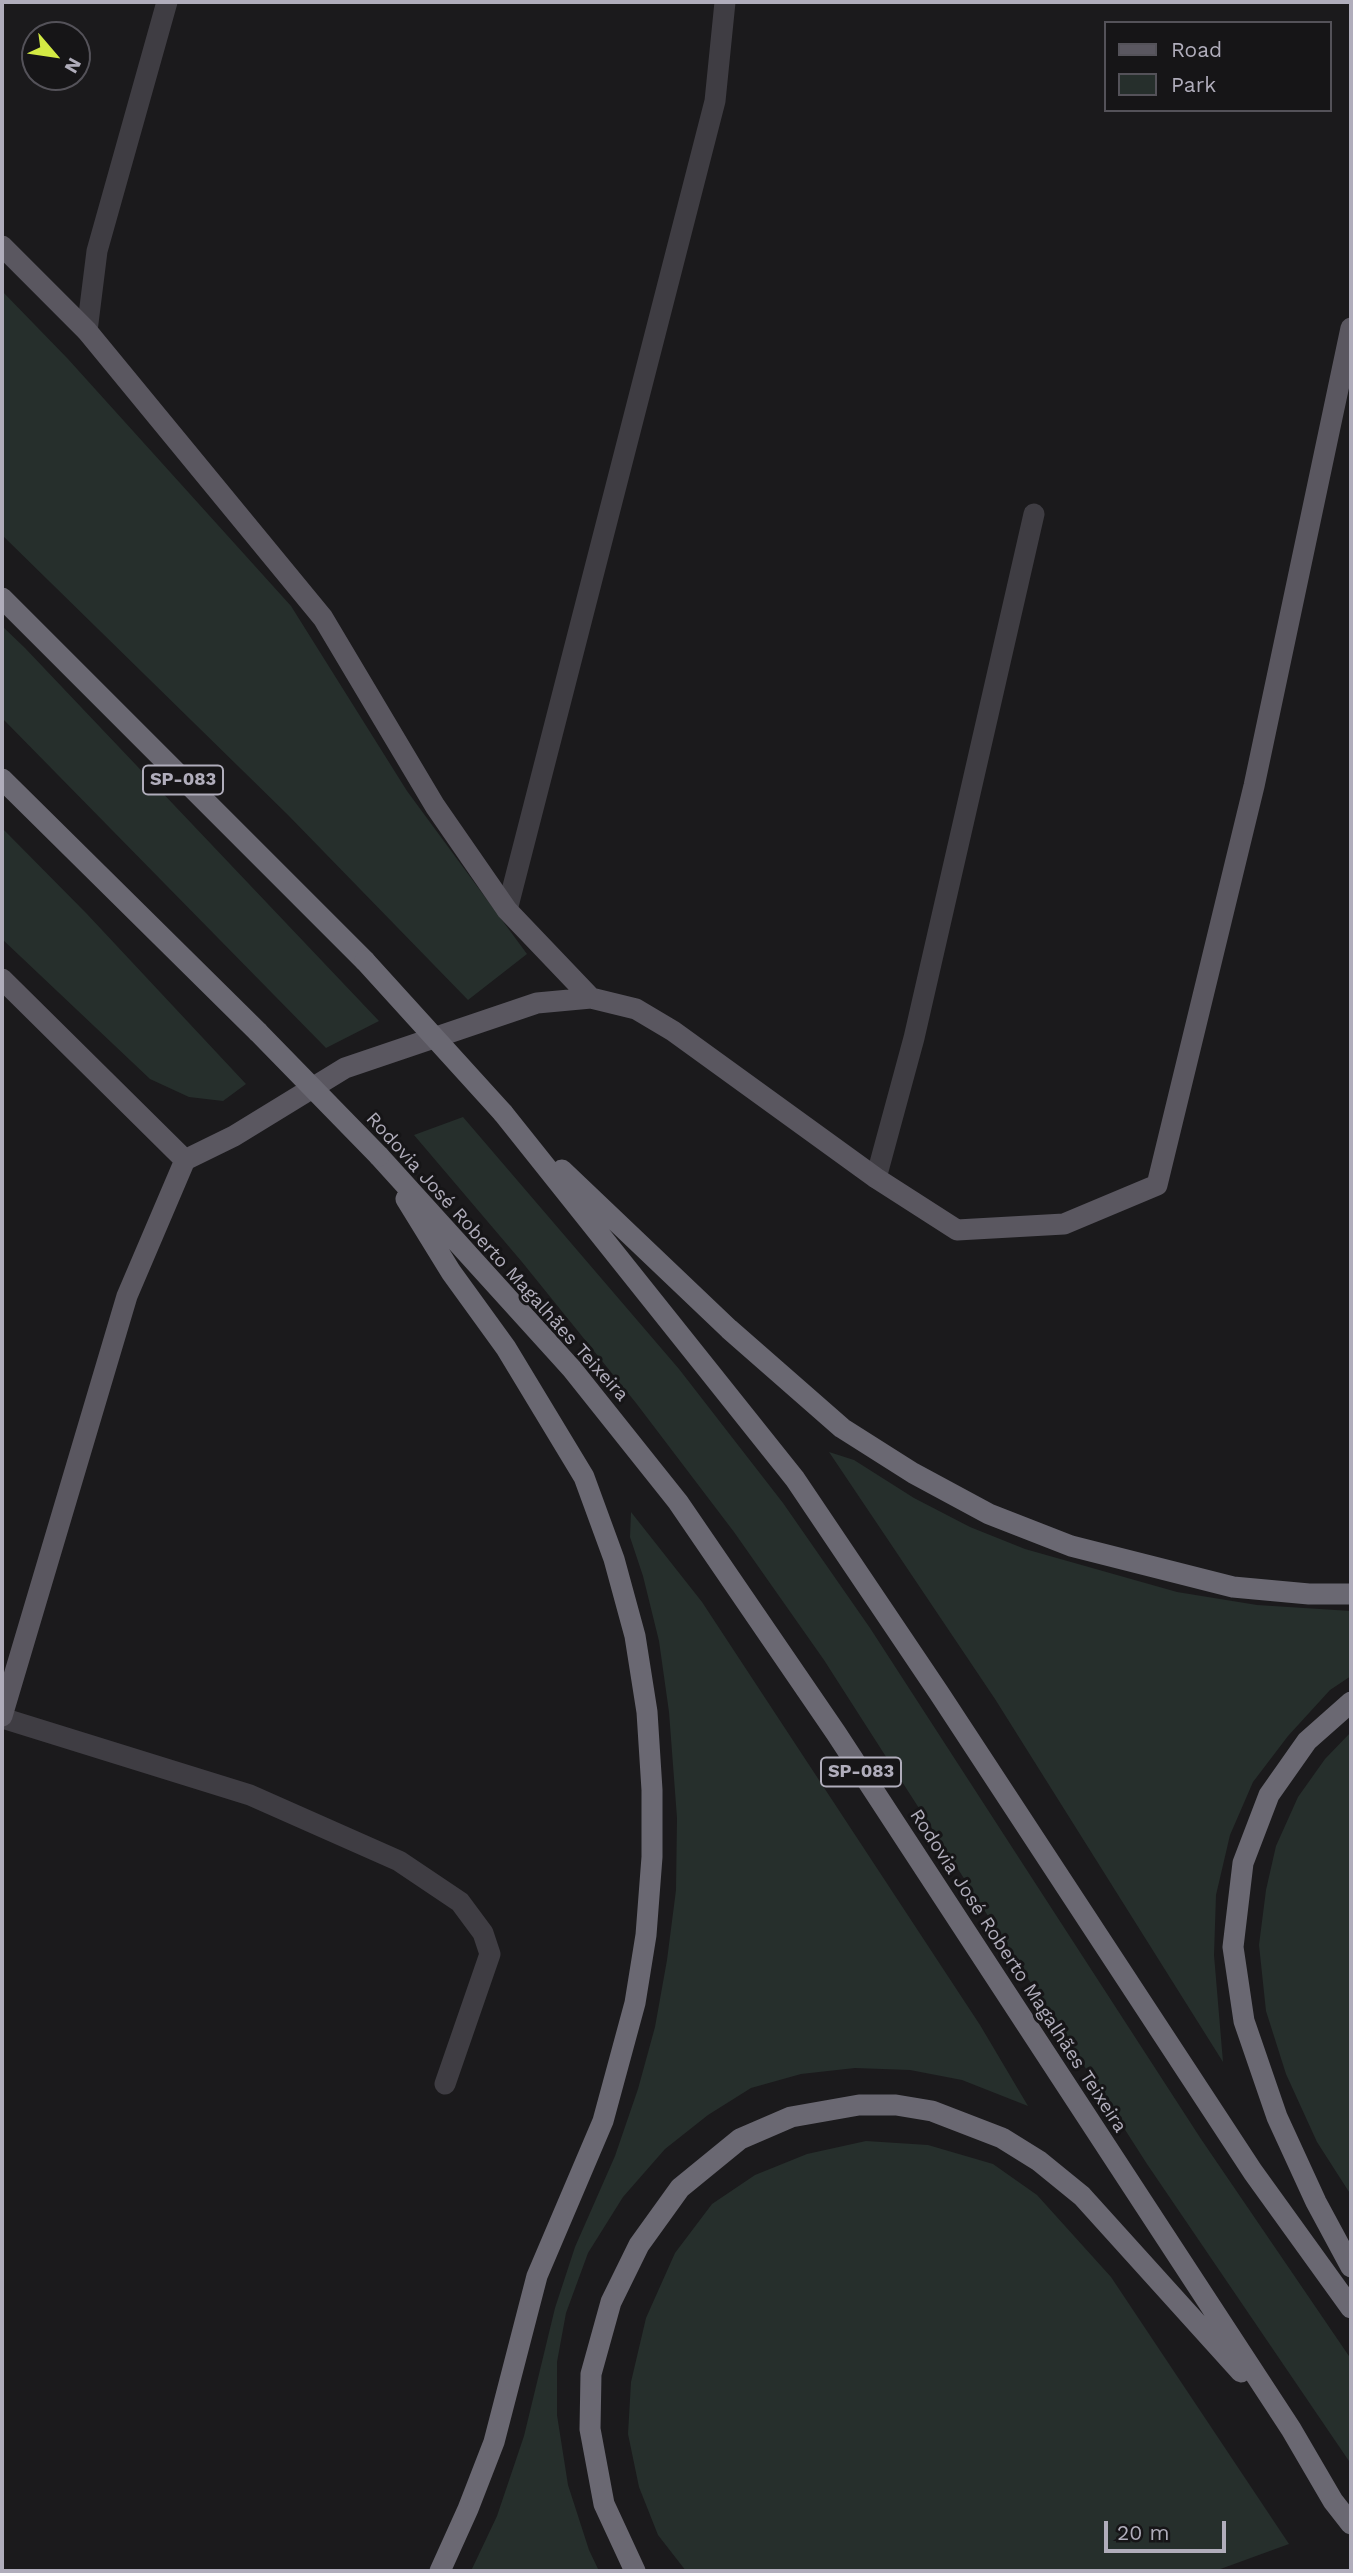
<!DOCTYPE html>
<meta charset="utf-8">
<style>
body{margin:0}
#map{position:relative;width:1353px;height:2573px;overflow:hidden;background:#1b1a1c;font-family:"Work Sans",sans-serif}
canvas{display:block}
.frame{position:absolute;inset:0;border:4px solid #b0adbb;pointer-events:none}
.legend{position:absolute;left:1104px;top:21px;width:228px;height:91px;box-sizing:border-box;background:#161517;border:2px solid #545259;margin:0;padding:9px 12px;list-style:none;font-size:21px;color:#b0adbb}
.legend li{display:flex;align-items:center;gap:14px;height:35px}
.legend b{width:35px;border:2px solid #545259}
.north{position:absolute;left:21px;top:21px;width:70px;height:70px;box-sizing:border-box;background:#161517;border:2px solid #545259;border-radius:50%;rotate:119deg;font-size:19px;font-weight:700;line-height:28px;text-align:center;color:#b0adbb}
.north::after{content:'';display:block;margin:auto;width:24px;height:32px;background:#d3ea44;clip-path:polygon(50% 0,100% 100%,50% 72%,0 100%)}
.scale{position:absolute;left:1104px;top:2521px;width:122px;height:32px;box-sizing:border-box;border:4px solid #b0adbb;border-top:0;padding-left:9px;font-size:21px;line-height:24px;white-space:nowrap;color:#b0adbb;-webkit-text-stroke:5px #161517;paint-order:stroke}
</style>
<div id="map">
<canvas width="1353" height="2573"></canvas>
<div class="frame"></div>
<ul class="legend">
<li><b style="height:9px;background:#5a5760"></b>Road</li>
<li><b style="height:19px;background:#262f2c"></b>Park</li>
</ul>
<div class="north">N</div>
<div class="scale">20 m</div>
</div>
<script>
const ctx = document.querySelector('canvas').getContext('2d');
ctx.lineJoin = 'round';
function fillPath(path, color) { ctx.fillStyle = color; ctx.fill(path, 'evenodd'); }
const poly = rows => new Path2D(rows.map(r => 'M' + r).join(''));
function stroke(path, color, width, dash) { ctx.strokeStyle = color; ctx.lineWidth = width; ctx.lineCap = dash ? 'butt' : 'round'; ctx.setLineDash(dash || []); ctx.stroke(path); }
function drawText(font, color, halo, rows, align = 'center') {
  ctx.font = font + ' "Work Sans",sans-serif'; ctx.lineWidth = 6; ctx.setLineDash([]); ctx.textBaseline = 'middle'; ctx.strokeStyle = halo; ctx.fillStyle = color; for (const [text, x, y, turn = 0] of rows) {
    ctx.save(); ctx.translate(x, y); ctx.rotate((+turn || 0) * Math.PI / 180); ctx.textAlign = isNaN(turn) ? turn : align; if (halo) ctx.strokeText(text, 0, 0); ctx.fillText(text, 0, 0); ctx.restore();
  }
}
fillPath(poly([
 [2,291,68,359,291,606,407,791,527,954,468,1000,288,815,2,535],
 [2,626,25,648,379,1021,326,1048,2,718],
 [2,828,87,914,246,1084,223,1101,189,1097,150,1079,2,939],
 [463,1117,679,1369,783,1503,870,1628,1201,2139,1351,2359,1351,2464,1147,2164,824,1660,734,1532,636,1403,522,1262,414,1135],
 [829,1452,854,1460,914,1498,970,1527,1025,1549,1177,1592,1257,1605,1351,1611,1351,1676,1330,1690,1288,1736,1253,1782,1230,1835,1216,1895,1214,1955,1223,2062,995,1699],
 [631,1512,702,1602,980,2025,1028,2106,962,2080,910,2070,855,2068,801,2074,751,2088,708,2115,665,2149,623,2197,588,2253,566,2313,557,2362,557,2415,568,2485,589,2550,599,2571,471,2571,497,2516,524,2436,555,2308,575,2247,615,2156,638,2089,655,2027,667,1960,676,1890,677,1818,669,1712,659,1641,643,1576,630,1537],
 [1351,1732,1351,2195,1317,2142,1286,2074,1266,2011,1259,1945,1266,1890,1276,1846,1298,1797,1325,1759],
 [866,2141,928,2145,993,2164,1037,2195,1111,2277,1289,2544,1215,2571,686,2571,658,2535,639,2487,628,2434,631,2382,646,2318,675,2253,712,2204,755,2175,807,2154]
]), '#262f2c');
stroke(poly([
 [87,331,97,251,167,2],
 [507,910,715,101,725,2],
 [876,1178,914,1038,1034,514],
 [2,1718,250,1795,399,1861,460,1902,483,1933,490,1954,445,2084]
]), '#3f3d43', 21);
stroke(poly([
 [2,246,87,331,323,618,435,806,507,910,591,998],
 [2,979,185,1160],
 [2,1716,127,1296,185,1160,234,1136,345,1068,537,1003,591,998,636,1009,673,1031,876,1178,957,1230,1064,1224,1157,1185,1254,786,1351,328]
]), '#5a5760', 21);
stroke(poly([
 [2,598,365,961],
 [2,779,258,1032],
 [503,1113,795,1479,939,1693,1253,2172,1351,2308],
 [379,1156,572,1369,678,1502,836,1733,1291,2429,1333,2501,1351,2524],
 [562,1170,729,1329,842,1428,913,1473,989,1514,1071,1546,1233,1587,1309,1594,1351,1594],
 [406,1199,451,1272,506,1348,584,1477,614,1559,635,1636,647,1712,652,1790,652,1857,646,1935,635,2003,603,2121,537,2276,494,2442,468,2509,440,2571],
 [1351,1702,1307,1741,1269,1795,1243,1863,1233,1947,1244,2021,1277,2117,1316,2202,1351,2267],
 [635,2571,604,2504,590,2429,591,2374,611,2302,639,2245,680,2188,740,2139,791,2117,859,2105,896,2105,932,2111,1002,2138,1039,2161,1082,2196,1241,2372]
]), '#6a6872', 21);
stroke(poly([
 [365,961,503,1113],
 [258,1032,379,1156]
]), '#6a6872', 21);
for (const [x, y, w] of [
 [183,780,80],
 [861,1772,80]
]) { const box = new Path2D(); box.roundRect(x - w / 2, y - 14.5, w, 29, 5); ctx.fillStyle = '#161517'; ctx.fill(box); stroke(box, '#b0adbb', 2); }
drawText('bold 18px', '#b0adbb', null, [
 ["SP-083",183,780],
 ["SP-083",861,1772]
]);
drawText('19px', '#b0adbb', '#161517', [
 ["Rodovia José Roberto Magalhães Teixeira",497,1257,48],
 ["Rodovia José Roberto Magalhães Teixeira",1018,1971,57]
]);
</script>
